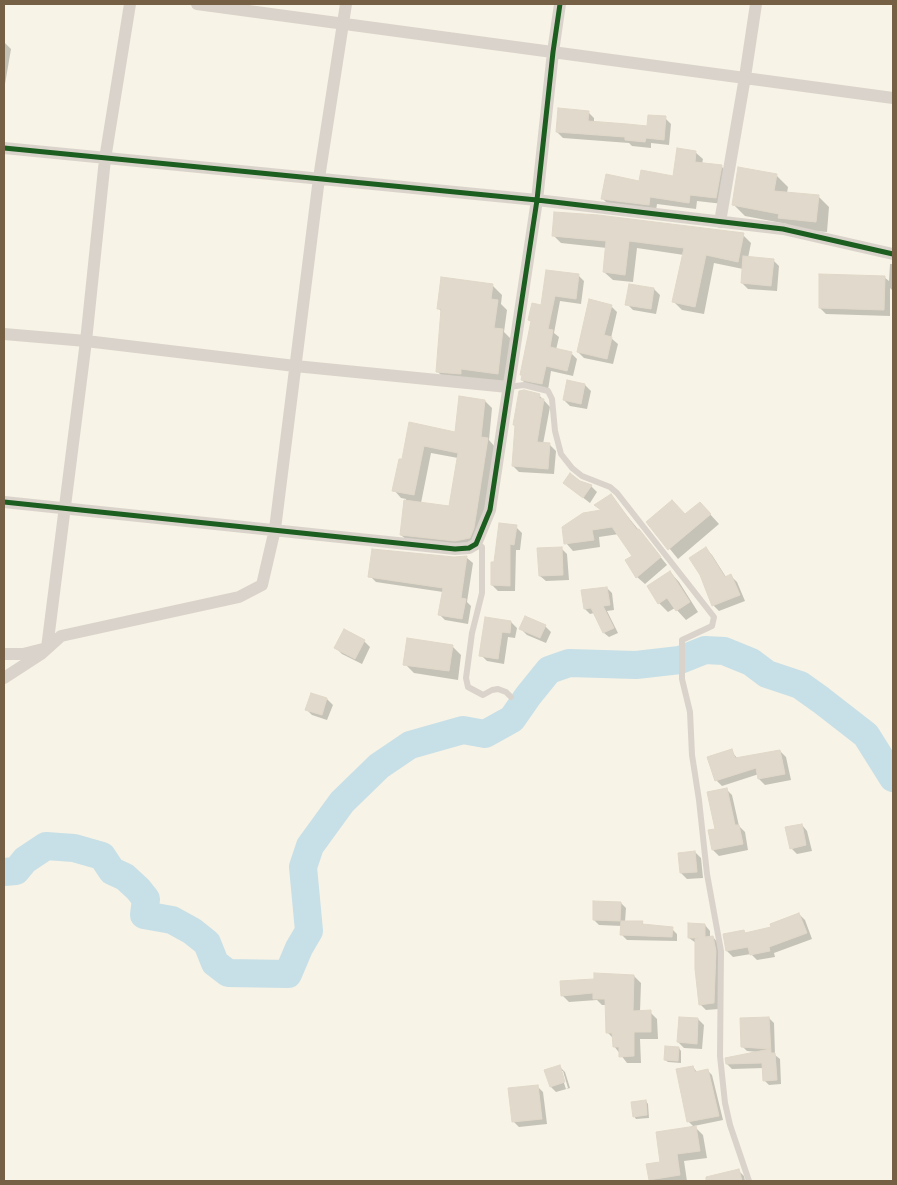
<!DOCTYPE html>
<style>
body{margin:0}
#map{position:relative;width:897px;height:1185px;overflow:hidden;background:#f7f3e6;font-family:"Nunito Sans",sans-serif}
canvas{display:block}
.frame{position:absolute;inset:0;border:5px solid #755f45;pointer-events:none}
</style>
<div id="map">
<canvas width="897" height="1185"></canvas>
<div class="frame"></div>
</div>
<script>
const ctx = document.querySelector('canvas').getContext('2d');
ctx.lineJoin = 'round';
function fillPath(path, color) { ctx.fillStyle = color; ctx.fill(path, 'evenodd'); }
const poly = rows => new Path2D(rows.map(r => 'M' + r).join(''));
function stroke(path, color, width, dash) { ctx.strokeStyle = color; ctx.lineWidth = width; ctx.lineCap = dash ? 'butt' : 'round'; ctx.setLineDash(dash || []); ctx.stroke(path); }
fillPath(poly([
 [4,42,11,49,4,90],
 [588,112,594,118,594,122,648,127,665,118,671,124,669,145,651,143,651,148,632,146,629,143,563,138,557,132],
 [695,152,703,159,702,164,721,166,728,173,723,204,697,201,696,209,657,204,656,211,610,206,603,199,640,182,674,177],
 [739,168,777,176,788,187,787,193,818,196,829,207,827,232,791,229,787,224,745,216,734,205],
 [553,235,743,235,751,243,748,258,773,260,779,266,777,291,748,289,742,283,743,269,714,263,704,314,682,310,674,302,684,255,637,248,633,282,613,280,604,272,607,248,561,243],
 [890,264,893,264,893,291,890,288,890,316,826,314,820,308,884,277,889,281],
 [578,275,584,281,581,304,560,301,554,333,559,337,556,350,571,353,577,359,573,376,551,371,548,390,528,386,522,380,523,376,521,374,532,322,529,319],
 [630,285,654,289,660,295,656,314,633,310,627,304],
 [493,286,502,295,501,304,507,310,504,332,512,340,507,382,447,381,437,371,442,312,438,308],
 [611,306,617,312,611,338,618,344,613,364,584,358,578,352],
 [568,382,585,385,591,391,587,409,570,406,564,400],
 [539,395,550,407,543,444,550,445,556,451,554,474,519,472,513,466,517,427,514,425],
 [485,401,492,408,489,440,495,447,481,536,477,546,409,542,401,535,406,499,401,498,394,490,403,461,410,424,456,433],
 [431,453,458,458,450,508,421,503],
 [579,482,591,486,597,492,590,503,564,483],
 [611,496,667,565,645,584,637,577,634,556,619,534,599,537,600,547,573,551,566,543,602,511,596,505],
 [709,513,719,524,678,559,648,522],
 [516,527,522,533,520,550,516,550,515,591,498,591,492,585,495,563],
 [561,548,567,554,569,580,546,581,540,576],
 [706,549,712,555,726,577,731,576,737,582,745,601,719,611,713,605],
 [454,558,467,558,473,563,467,602,471,606,468,624,445,620,439,614,443,592,376,582,370,576],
 [670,572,679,582,698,612,686,620,675,608,668,612,659,603],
 [607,588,612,593,614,610,607,611,618,633,609,637,604,633,594,613,590,614,585,609],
 [511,622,517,628,515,638,508,637,504,664,487,661,481,655],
 [545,626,551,632,546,643,527,635,521,629],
 [364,641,370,647,362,664,342,654,336,648],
 [452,646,461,655,458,680,414,673,405,664],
 [312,694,327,699,333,705,327,720,312,715,306,709],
 [731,751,738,759,780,751,786,757,791,780,765,785,759,779,759,774,722,786,716,780],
 [726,789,732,795,739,826,745,832,748,850,719,856,713,850,716,830],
 [802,825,807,831,812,851,797,854,791,848],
 [695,852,701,858,703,878,687,879,681,873],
 [621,903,626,908,625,922,642,923,646,926,672,929,677,934,677,941,627,940,622,935,622,926,599,925,594,920],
 [799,914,805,920,812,939,774,953,775,957,757,960,751,954,733,957,727,951,724,935,743,931,746,934,773,928],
 [705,925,710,931,710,937,713,937,718,943,719,1009,706,1010,700,1004,696,943,689,938],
 [634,976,641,983,640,1012,650,1012,657,1019,658,1039,640,1039,641,1063,627,1063,614,1046,614,1039,607,1032,606,1005,602,1005,597,1000,569,1002,562,995],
 [769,1018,774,1023,775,1055,780,1059,781,1084,769,1085,764,1080,764,1068,732,1069,727,1064,758,1052,747,1051,742,1046],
 [698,1019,704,1025,702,1049,684,1048,678,1042],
 [679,1048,681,1051,681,1063,668,1062,665,1060],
 [559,1066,565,1072,570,1088,556,1092,551,1087],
 [560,1071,563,1071,568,1088,566,1089],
 [693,1067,697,1072,708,1071,712,1075,723,1120,694,1126,703,1135,707,1158,684,1161,687,1181,650,1181,648,1165,661,1163,695,1128,688,1121],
 [538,1087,543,1092,547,1124,519,1127,513,1121],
 [646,1101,648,1104,649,1118,636,1119,634,1116],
 [738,1170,744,1176,745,1181,729,1181,727,1173]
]), '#0003');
stroke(poly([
 [4,872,16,871,25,860,46,846,74,848,102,856,112,871,125,877,138,889,146,899,144,915,172,920,192,931,207,943,215,963,228,973,288,974,299,948,309,931,303,867,310,846,342,802,379,766,410,745,463,730,485,734,512,719,528,696,549,670,569,663,636,665,680,660,705,650,724,651,751,662,767,674,800,685,821,700,866,735,893,778]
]), '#c7dfe7', 28);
const building = poly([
 [558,108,589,111,588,121,627,124,647,126,648,115,666,116,664,140,646,138,645,142,625,140,625,137,556,132,558,108],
 [677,148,696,151,695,162,722,165,716,198,690,195,689,203,650,197,649,205,601,199,606,174,639,181,641,170,673,176,677,148],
 [738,167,777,174,774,191,819,195,816,222,778,218,779,214,732,205,738,167],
 [554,212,598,215,744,233,738,262,706,255,695,307,672,302,684,248,629,241,625,275,603,272,606,241,552,236,554,212],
 [743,256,774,259,771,286,741,283,743,256],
 [546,270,579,274,576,299,555,296,548,329,553,330,550,347,572,352,567,371,546,366,542,384,521,380,522,375,520,375,531,321,528,320,532,303,541,305,546,270],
 [819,274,885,276,884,310,819,308,819,274],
 [441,277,493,284,491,299,498,300,494,328,503,329,498,374,461,369,461,374,436,372,441,309,437,309,441,277],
 [629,284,654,288,651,309,625,305,629,284],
 [589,299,612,305,604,335,612,337,607,359,577,352,589,299],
 [567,380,585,384,581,404,563,400,567,380],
 [524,390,540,394,539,398,544,399,537,442,550,443,548,469,512,466,515,425,513,425,519,391,524,390],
 [459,396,485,400,481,437,488,438,474,528,470,538,455,541,400,535,404,500,449,506,458,453,424,446,414,495,392,491,399,459,402,459,409,422,455,432,459,396],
 [570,473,580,481,592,485,583,498,563,483,570,473],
 [611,494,637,530,639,529,661,557,636,578,625,560,632,556,612,527,592,530,594,540,564,544,562,527,583,513,601,510,594,505,611,494],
 [672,500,685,514,700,502,711,514,668,550,646,522,672,500],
 [499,523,517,525,514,545,510,544,510,586,491,585,491,562,494,562,499,523],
 [562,547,563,575,539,576,537,548,562,547],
 [706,547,725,577,731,574,740,595,712,606,700,575,689,558,706,547],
 [372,549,454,557,467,556,461,598,466,599,462,619,438,615,443,588,368,577,372,549],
 [670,571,690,602,676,611,667,598,658,604,647,586,670,571],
 [607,587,610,605,603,606,614,628,603,633,591,608,584,609,581,590,607,587],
 [525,616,546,625,540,638,519,629,525,616],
 [485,617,511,621,510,633,502,632,498,659,479,656,485,617],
 [344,629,365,640,355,659,334,648,344,629],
 [407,638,453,645,449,671,403,665,407,638],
 [311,693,327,698,322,715,305,710,311,693],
 [732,749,735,758,780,750,785,774,758,779,756,768,715,781,707,757,732,749],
 [727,788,735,825,739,825,743,844,712,850,708,830,715,829,707,792,727,788],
 [802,824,806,845,790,849,785,827,802,824],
 [695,851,697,872,680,873,678,853,695,851],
 [593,901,621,902,620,921,593,920,593,901],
 [799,913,807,933,769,947,770,951,750,955,748,947,726,951,723,934,744,930,745,933,771,927,770,924,799,913],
 [621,921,643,921,642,924,673,927,672,937,620,935,621,921],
 [688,923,705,924,705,937,713,936,716,951,714,1003,699,1005,695,969,695,939,699,938,688,938,688,923],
 [594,973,634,975,633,1011,651,1010,651,1032,634,1032,634,1056,619,1057,619,1047,613,1047,612,1033,606,1033,605,999,593,999,593,993,561,996,560,981,594,979,594,973],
 [679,1017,698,1018,697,1044,677,1042,679,1017],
 [769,1017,771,1053,775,1053,777,1080,763,1081,762,1063,726,1064,725,1058,770,1049,741,1047,740,1018,769,1017],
 [665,1046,679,1047,678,1061,664,1060,665,1046],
 [560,1065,565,1082,550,1087,544,1070,560,1065],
 [693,1066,695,1072,708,1069,719,1116,687,1122,676,1069,693,1066],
 [538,1085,542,1119,512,1122,508,1088,538,1085],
 [646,1100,647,1115,633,1117,631,1102,646,1100],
 [696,1126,700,1151,677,1154,680,1175,649,1180,646,1164,660,1162,656,1132,696,1126],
 [739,1169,742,1181,706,1181,706,1177,739,1169]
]);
fillPath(building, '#e1d9cb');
stroke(building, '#e0d7c8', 1);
stroke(poly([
 [508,387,524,385,548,391,552,399,555,431,561,454,572,468,582,476,610,487,617,493,714,617,712,626,682,640,682,679,690,712,692,755,699,800,707,874,721,951,720,1056,725,1103,730,1125,749,1181],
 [476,544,482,547,482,593,472,633,466,678,468,687,483,695,492,690,498,689,506,692,511,697]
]), '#dad3cb', 6);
stroke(poly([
 [197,4,893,98],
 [4,148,537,200,783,229,893,254],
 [720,222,745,77,756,4],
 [4,334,86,341,295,366,508,387],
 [4,502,455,549,469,548,476,544,490,510,537,200,553,52,560,4],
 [4,654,23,654,47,648,86,341,105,159,130,4],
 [4,678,41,654,61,636,239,597,262,585,275,529,319,178,346,4]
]), '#dad3cb', 12);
stroke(poly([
 [4,148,537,200,783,229,893,254],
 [4,502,455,549,469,548,476,544,490,510,537,200,553,52,560,4]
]), '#1b5e20', 5);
</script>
